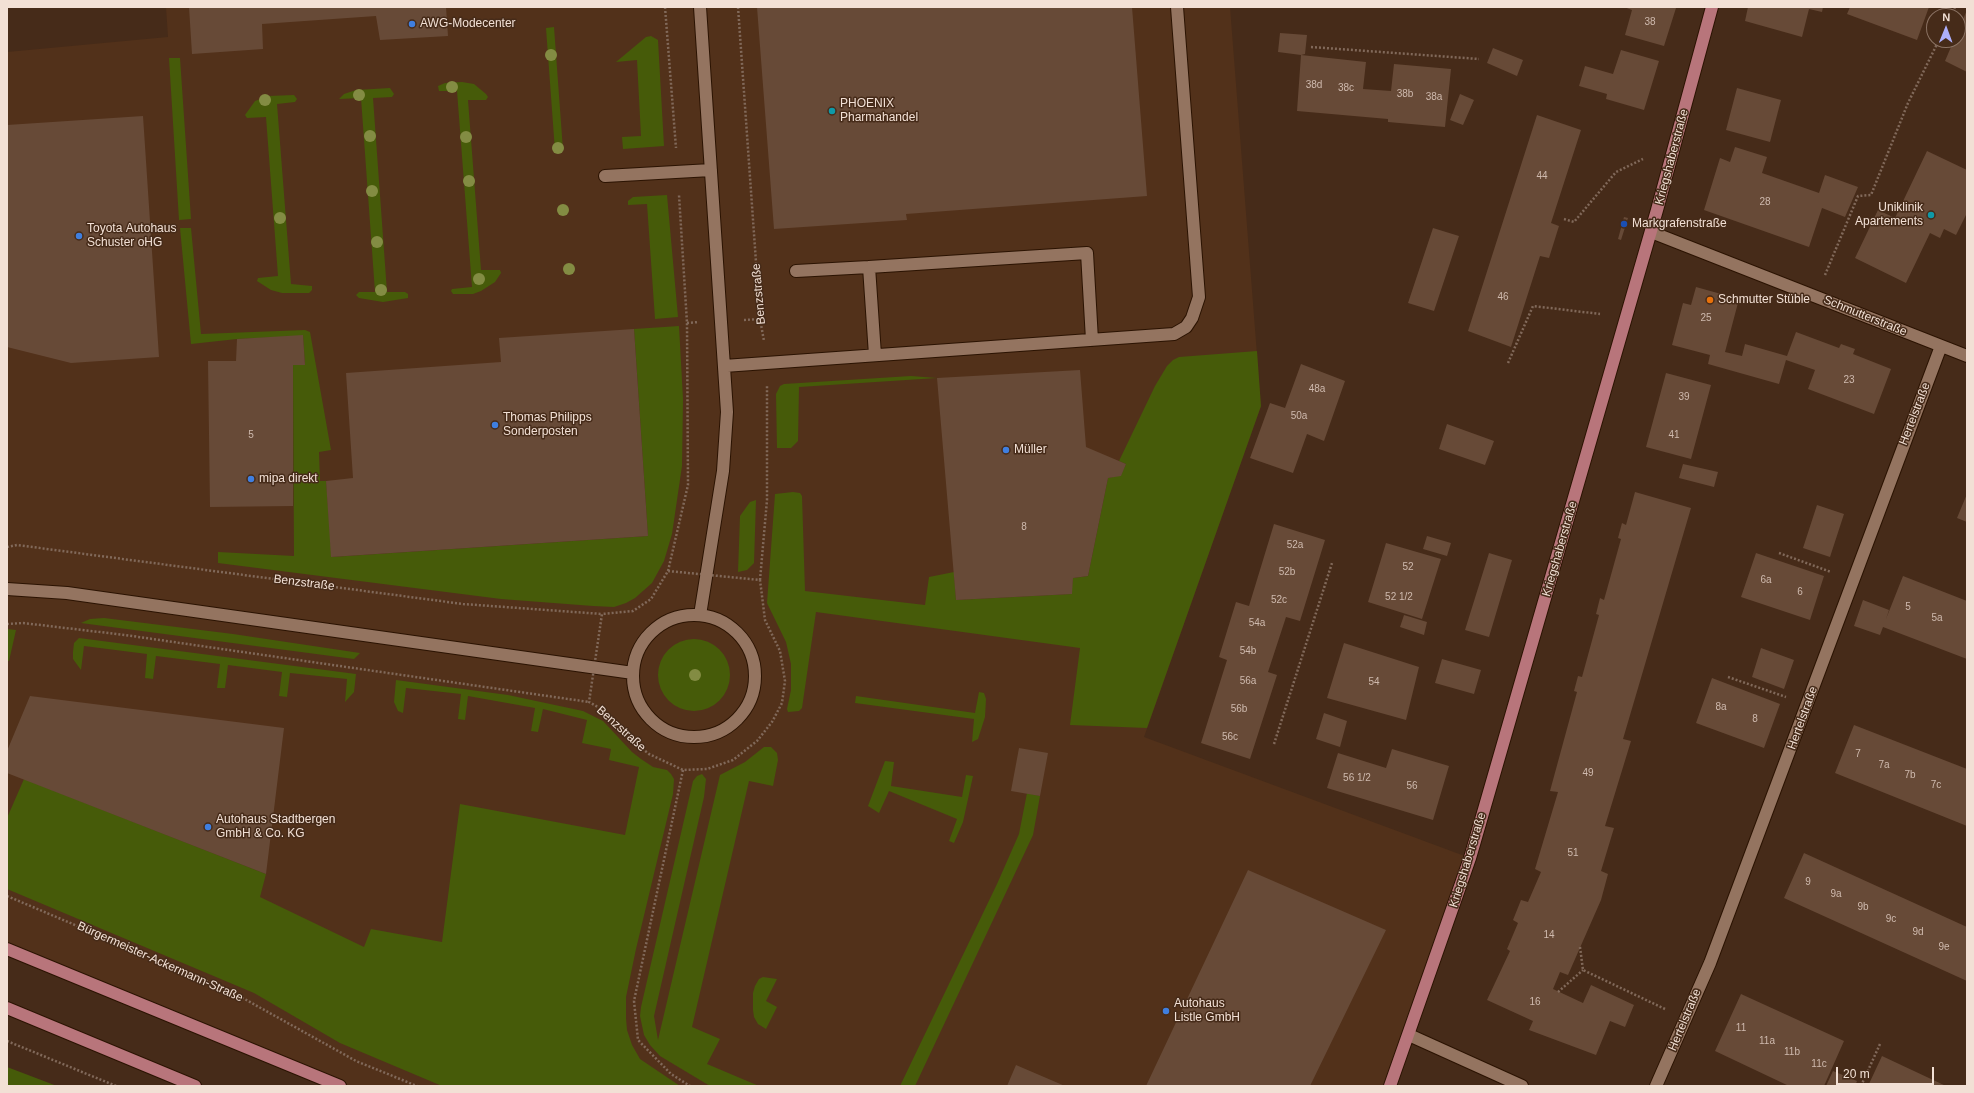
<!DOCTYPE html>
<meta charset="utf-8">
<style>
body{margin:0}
#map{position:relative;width:1974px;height:1093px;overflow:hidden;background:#462b19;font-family:Helvetica,sans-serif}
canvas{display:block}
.frame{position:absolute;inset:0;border:8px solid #f2e0d5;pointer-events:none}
.north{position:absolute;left:1926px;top:8px;width:40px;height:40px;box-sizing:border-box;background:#462b19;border:1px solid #8b7364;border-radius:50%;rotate:1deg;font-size:11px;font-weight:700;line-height:16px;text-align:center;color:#f2e0d5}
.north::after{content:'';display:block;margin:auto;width:14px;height:18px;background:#adaffb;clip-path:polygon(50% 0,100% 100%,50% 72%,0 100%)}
.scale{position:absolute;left:1836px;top:1067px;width:98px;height:18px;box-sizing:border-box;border:2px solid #f2e0d5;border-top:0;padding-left:5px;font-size:12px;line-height:14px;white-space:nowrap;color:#f2e0d5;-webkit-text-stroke:3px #462b19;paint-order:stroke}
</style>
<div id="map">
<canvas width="1974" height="1093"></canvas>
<div class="frame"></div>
<div class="north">N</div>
<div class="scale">20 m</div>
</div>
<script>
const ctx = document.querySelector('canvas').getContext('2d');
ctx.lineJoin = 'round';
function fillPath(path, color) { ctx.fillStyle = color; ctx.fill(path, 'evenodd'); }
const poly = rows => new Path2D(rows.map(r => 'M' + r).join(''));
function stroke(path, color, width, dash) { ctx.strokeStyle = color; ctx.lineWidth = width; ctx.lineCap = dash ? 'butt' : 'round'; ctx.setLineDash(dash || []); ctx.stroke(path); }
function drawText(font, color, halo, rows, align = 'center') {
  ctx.font = font + ' Helvetica,sans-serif'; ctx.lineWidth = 3; ctx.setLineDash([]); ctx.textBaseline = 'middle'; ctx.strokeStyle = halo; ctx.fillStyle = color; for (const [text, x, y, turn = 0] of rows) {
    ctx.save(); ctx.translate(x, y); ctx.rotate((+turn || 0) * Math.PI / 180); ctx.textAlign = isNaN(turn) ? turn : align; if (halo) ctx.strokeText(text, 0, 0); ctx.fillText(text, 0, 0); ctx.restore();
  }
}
fillPath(poly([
 [166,7,1230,7,1261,406,1144,737,1470,858,1390,1086,340,1086,7,949,7,52,168,37]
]), '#52311a');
fillPath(poly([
 [554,27,563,150,555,151,546,28],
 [651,36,658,40,664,146,623,149,622,137,641,136,637,60,616,62,646,37],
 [169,58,180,58,191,219,179,220],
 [462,82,474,84,486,94,488,97,486,100,468,100,481,270,500,270,501,273,495,282,481,291,473,294,453,294,451,291,452,289,472,287,457,91,439,91,438,86,445,83],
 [390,88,394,94,392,97,373,98,387,292,405,292,408,294,408,298,383,302,359,298,356,295,359,292,375,292,361,98,339,99,344,94,356,90],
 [294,95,297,99,295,102,277,104,291,284,312,286,312,290,309,293,282,293,271,290,257,281,258,278,278,276,266,117,247,118,245,115,255,101,268,96],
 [667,195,678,317,655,319,647,204,628,205,628,201,633,197],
 [180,228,191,228,201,334,305,330,310,332,331,450,319,452,320,481,326,481,332,557,648,536,634,329,679,326,683,399,682,466,672,534,664,561,652,583,635,598,626,603,614,607,593,606,501,599,218,563,218,552,294,556,293,365,305,365,303,336,237,339,191,344],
 [1257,351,1261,406,1147,728,1070,725,1080,648,816,612,802,708,799,711,788,712,787,709,791,690,791,664,786,642,767,603,775,494,793,492,800,493,802,496,805,591,925,605,929,577,954,572,956,600,1071,594,1073,578,1088,576,1108,478,1121,475,1126,464,1119,461,1155,386,1167,366,1173,360,1179,357],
 [911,376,937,378,799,387,798,441,791,448,777,448,776,394,780,386,784,384],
 [756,500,754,563,747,570,738,572,740,516,750,502],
 [104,618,233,634,360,653,354,659,81,623,90,619],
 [7,629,16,630,9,661,7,661],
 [79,638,356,674,354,692,345,702,347,679,290,673,287,697,279,696,282,672,228,665,225,688,217,688,220,664,156,656,153,679,145,678,147,654,84,646,81,670,73,659,73,652,74,643],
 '658 675a36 36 0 1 1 72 0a36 36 0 1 1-72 0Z',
 [396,680,508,695,583,711,603,721,632,752,641,759,653,767,667,770,671,774,674,779,673,794,636,949,626,997,626,1018,627,1030,632,1045,640,1059,680,1086,442,1086,340,1043,254,993,7,889,7,818,24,779,266,874,260,897,364,947,371,929,442,942,460,804,625,835,639,767,609,760,611,749,582,743,587,720,543,709,538,732,531,731,535,708,468,696,465,720,458,719,461,694,406,688,403,713,398,711,394,702],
 [979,692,984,693,986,699,985,717,978,739,972,742,974,719,855,703,856,696,975,713],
 [764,747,771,747,777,753,778,760,773,786,749,781,692,1027,720,1039,707,1064,759,1086,710,1086,660,1056,650,1045,644,1035,640,1016,641,1007,693,781,697,776,702,774,706,779,704,797,654,1016,658,1040,720,775,745,762],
 [885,761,894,762,891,786,962,797,966,775,973,776,963,822,954,843,949,841,957,819,889,791,879,813,868,806],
 [1027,793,1040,796,1033,835,915,1086,900,1086,997,884,1019,834],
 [763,977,777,979,766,1001,777,1007,766,1029,758,1024,754,1017,753,1010,753,993,755,986,759,979],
 [7,1067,57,1086,7,1086]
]), '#465b09');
fillPath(poly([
 [189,7,446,7,448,36,380,40,376,16,262,24,263,49,192,54],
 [757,7,1132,7,1147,196,906,214,907,220,774,229],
 [1624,7,1676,8,1664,46,1625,35,1632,10],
 [1748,7,1823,7,1822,12,1809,9,1802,37,1745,21],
 [1850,7,1929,7,1917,40,1847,14],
 [1967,10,1967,72,1945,61,1954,40,1958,40,1958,31],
 [1280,33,1307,35,1305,54,1301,55,1366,62,1363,89,1391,91,1394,64,1451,69,1445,127,1388,122,1388,119,1297,111,1301,55,1278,52],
 [1493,48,1523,60,1517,76,1487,63],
 [1621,50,1659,61,1644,110,1606,99,1607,94,1579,86,1585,66,1613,74],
 [1737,88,1781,100,1770,142,1726,130],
 [1460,94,1474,100,1463,125,1450,120],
 [1537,115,1581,130,1551,223,1559,226,1549,258,1540,256,1511,347,1468,331],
 [143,116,159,357,71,363,7,347,7,125],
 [1735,147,1767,157,1762,173,1819,193,1825,175,1858,187,1845,217,1822,208,1809,247,1704,210,1720,158,1730,162],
 [1927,151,1967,170,1967,213,1956,235,1944,229,1940,238,1930,233,1906,283,1855,258,1878,210,1895,218],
 [1624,217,1628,218,1621,240,1618,239],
 [1433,228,1459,236,1434,311,1408,303],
 [1696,287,1739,299,1725,352,1742,356,1745,344,1787,356,1796,332,1839,348,1841,344,1855,349,1853,354,1891,369,1874,414,1808,389,1815,370,1786,360,1779,384,1708,364,1710,355,1672,345,1683,303,1691,305],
 [634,329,648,536,331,557,326,481,353,478,346,373,501,362,499,338],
 [303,335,305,365,293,365,293,506,210,507,208,361,236,361,237,339],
 [1301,364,1345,381,1324,441,1307,434,1293,473,1250,458,1270,403,1285,408],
 [1080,370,1086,447,1126,464,1121,476,1108,478,1088,576,1073,578,1072,594,956,600,937,378],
 [1666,373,1711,385,1691,459,1646,447],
 [1447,424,1494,441,1485,465,1439,449],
 [1683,464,1718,472,1714,487,1679,478],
 [1635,492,1691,508,1623,739,1631,741,1605,826,1614,828,1601,871,1608,874,1601,900,1568,975,1560,972,1553,989,1583,1003,1591,985,1634,1005,1625,1027,1610,1021,1596,1055,1529,1030,1533,1021,1487,1000,1510,951,1507,949,1518,923,1513,920,1521,900,1528,902,1541,872,1535,869,1558,792,1550,791,1577,692,1574,691,1578,676,1582,677,1599,615,1596,614,1600,598,1604,600,1621,539,1618,538,1622,523,1626,525],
 [1967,494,1967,522,1957,518],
 [1817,505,1844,514,1830,557,1803,548],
 [1274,524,1325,540,1300,621,1286,617,1268,672,1277,675,1250,759,1201,743,1227,660,1219,657,1236,602,1249,606],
 [1427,536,1451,543,1447,556,1423,549],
 [1386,543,1441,559,1422,619,1368,602],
 [1489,553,1512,560,1489,637,1465,630],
 [1756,553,1824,576,1810,620,1741,597],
 [1903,576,1967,601,1967,659,1883,627,1880,635,1854,626,1863,600,1889,610,1886,619],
 [1404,615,1427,622,1424,635,1400,627],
 [1344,643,1419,667,1406,720,1327,698],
 [1761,648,1794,660,1784,689,1752,677],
 [1442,659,1481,670,1474,694,1435,683],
 [1712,678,1780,704,1764,748,1696,723],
 [30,696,284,728,266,874,7,773,7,751],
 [1324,713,1347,721,1340,747,1316,739],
 [1854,725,1967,769,1967,826,1835,773],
 [1019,748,1048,753,1040,796,1011,791],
 [1392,749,1449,766,1433,820,1327,788,1338,753,1386,768],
 [1804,853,1967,927,1967,981,1784,898],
 [1248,870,1386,930,1310,1086,1146,1086],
 [1741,994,1844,1041,1824,1086,1789,1086,1715,1051],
 [1882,1056,1946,1086,1868,1086],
 [1016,1065,1065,1086,1007,1086],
 [1833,1071,1857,1081,1855,1086,1826,1086]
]), '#674a37');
const minor = poly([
 [605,176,711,170],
 [1651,232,1967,356],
 [796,271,869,267],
 [875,355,869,267,1087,253,1092,340],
 [724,366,1174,334,1186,327,1192,318,1199,297,1177,7],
 [7,589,67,593,633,673],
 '633 676a61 61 0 1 1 122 0a61 61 0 1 1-122 0Z',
 [700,615,723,471,727,412,700,7],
 [1409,1035,1522,1086],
 [1656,1086,1710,963,1941,346]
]);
const major = poly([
 [7,949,340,1086],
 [7,1008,195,1086],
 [1390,1086,1470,858,1657,210,1712,7]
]);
stroke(minor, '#2b1302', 14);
stroke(major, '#2b1302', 14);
stroke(poly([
 [665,7,676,148],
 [738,7,760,319,764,341],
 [1951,16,1955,7],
 [1311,47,1479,59],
 [1564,219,1574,222,1616,172,1643,159],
 [1825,275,1858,196,1871,195,1908,103,1939,40],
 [744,320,760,319],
 [687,323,699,322],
 [1508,363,1533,306,1600,314],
 [7,547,17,545,463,604,602,614],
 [1779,553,1831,572],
 [668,571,760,580,765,620,780,651,785,681,782,703,772,722,757,741,733,760,707,769,683,770,649,754,624,735,603,710,589,702,602,614,633,611,651,599,668,571],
 [668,571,688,485,687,323,679,195],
 [760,580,767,500,767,385],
 [7,624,23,623,125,635,589,702],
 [1728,677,1786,697],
 [1274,744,1332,563],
 [683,770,634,1001,638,1040,671,1074,690,1086],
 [7,896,232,992,356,1061,417,1086],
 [1580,947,1583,970,1665,1009],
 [1558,992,1583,970],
 [7,1041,116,1086],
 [1861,1086,1880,1044]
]), '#81695a', 2.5, [2, 2]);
stroke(minor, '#947460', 12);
stroke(major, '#b8757b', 12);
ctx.fillStyle = '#838c43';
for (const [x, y] of [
 [551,55],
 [452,87],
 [359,95],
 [265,100],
 [370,136],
 [466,137],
 [558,148],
 [469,181],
 [372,191],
 [563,210],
 [280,218],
 [377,242],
 [569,269],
 [479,279],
 [381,290],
 [695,675]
]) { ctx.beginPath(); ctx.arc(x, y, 6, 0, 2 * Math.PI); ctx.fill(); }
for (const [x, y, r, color] of [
 [412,24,4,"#3f7fe0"],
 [832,111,4,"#0f9aa8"],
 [1931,215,4,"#0f9aa8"],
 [1624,224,4,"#1a4fb4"],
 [79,236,4,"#3f7fe0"],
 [1710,300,4,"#e8710a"],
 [495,425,4,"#3f7fe0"],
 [1006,450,4,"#3f7fe0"],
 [251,479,4,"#3f7fe0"],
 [208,827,4,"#3f7fe0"],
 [1166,1011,4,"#3f7fe0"]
]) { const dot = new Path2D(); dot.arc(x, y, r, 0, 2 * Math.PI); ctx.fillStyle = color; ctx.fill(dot); stroke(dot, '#462b19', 1.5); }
drawText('10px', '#cfbaae', null, [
 ["38",1650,22],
 ["38d",1314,85],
 ["38c",1346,88],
 ["38b",1405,94],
 ["38a",1434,97],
 ["44",1542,176],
 ["28",1765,202],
 ["46",1503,297],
 ["25",1706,318],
 ["23",1849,380],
 ["48a",1317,389],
 ["39",1684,397],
 ["50a",1299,416],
 ["5",251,435],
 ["41",1674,435],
 ["8",1024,527],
 ["52a",1295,545],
 ["52",1408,567],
 ["52b",1287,572],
 ["6a",1766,580],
 ["6",1800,592],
 ["52 1/2",1399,597],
 ["52c",1279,600],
 ["5",1908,607],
 ["5a",1937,618],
 ["54a",1257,623],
 ["54b",1248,651],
 ["56a",1248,681],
 ["54",1374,682],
 ["8a",1721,707],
 ["56b",1239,709],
 ["8",1755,719],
 ["56c",1230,737],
 ["7",1858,754],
 ["7a",1884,765],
 ["49",1588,773],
 ["7b",1910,775],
 ["56 1/2",1357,778],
 ["7c",1936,785],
 ["56",1412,786],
 ["51",1573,853],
 ["9",1808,882],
 ["9a",1836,894],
 ["9b",1863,907],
 ["9c",1891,919],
 ["9d",1918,932],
 ["14",1549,935],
 ["9e",1944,947],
 ["16",1535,1002],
 ["11",1741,1028],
 ["11a",1767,1041],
 ["11b",1792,1052],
 ["11c",1819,1064]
]);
drawText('12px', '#f2e0d5', '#462b19', [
 ["AWG-Modecenter",420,24],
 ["PHOENIX",840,104],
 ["Pharmahandel",840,118],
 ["Uniklinik",1923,208,"right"],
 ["Apartements",1923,222,"right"],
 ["Markgrafenstraße",1632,224],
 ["Toyota Autohaus",87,229],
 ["Schuster oHG",87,243],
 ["Schmutter Stüble",1718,300],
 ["Thomas Philipps",503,418],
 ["Sonderposten",503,432],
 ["Müller",1014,450],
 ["mipa direkt",259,479],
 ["Autohaus Stadtbergen",216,820],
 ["GmbH & Co. KG",216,834],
 ["Autohaus",1174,1004],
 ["Listle GmbH",1174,1018]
], 'left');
drawText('12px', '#f2e0d5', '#462b19', [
 ["Kriegshaberstraße",1672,157,-75],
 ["Benzstraße",759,294,-95],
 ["Schmutterstraße",1865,316,22],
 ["Hertelstraße",1915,414,-69],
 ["Kriegshaberstraße",1560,549,-74],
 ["Benzstraße",304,583,7],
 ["Hertelstraße",1803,718,-70],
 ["Benzstraße",621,729,42],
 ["Kriegshaberstraße",1468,860,-73],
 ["Bürgermeister-Ackermann-Straße",160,962,24],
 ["Hertelstraße",1685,1020,-67]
]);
</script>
